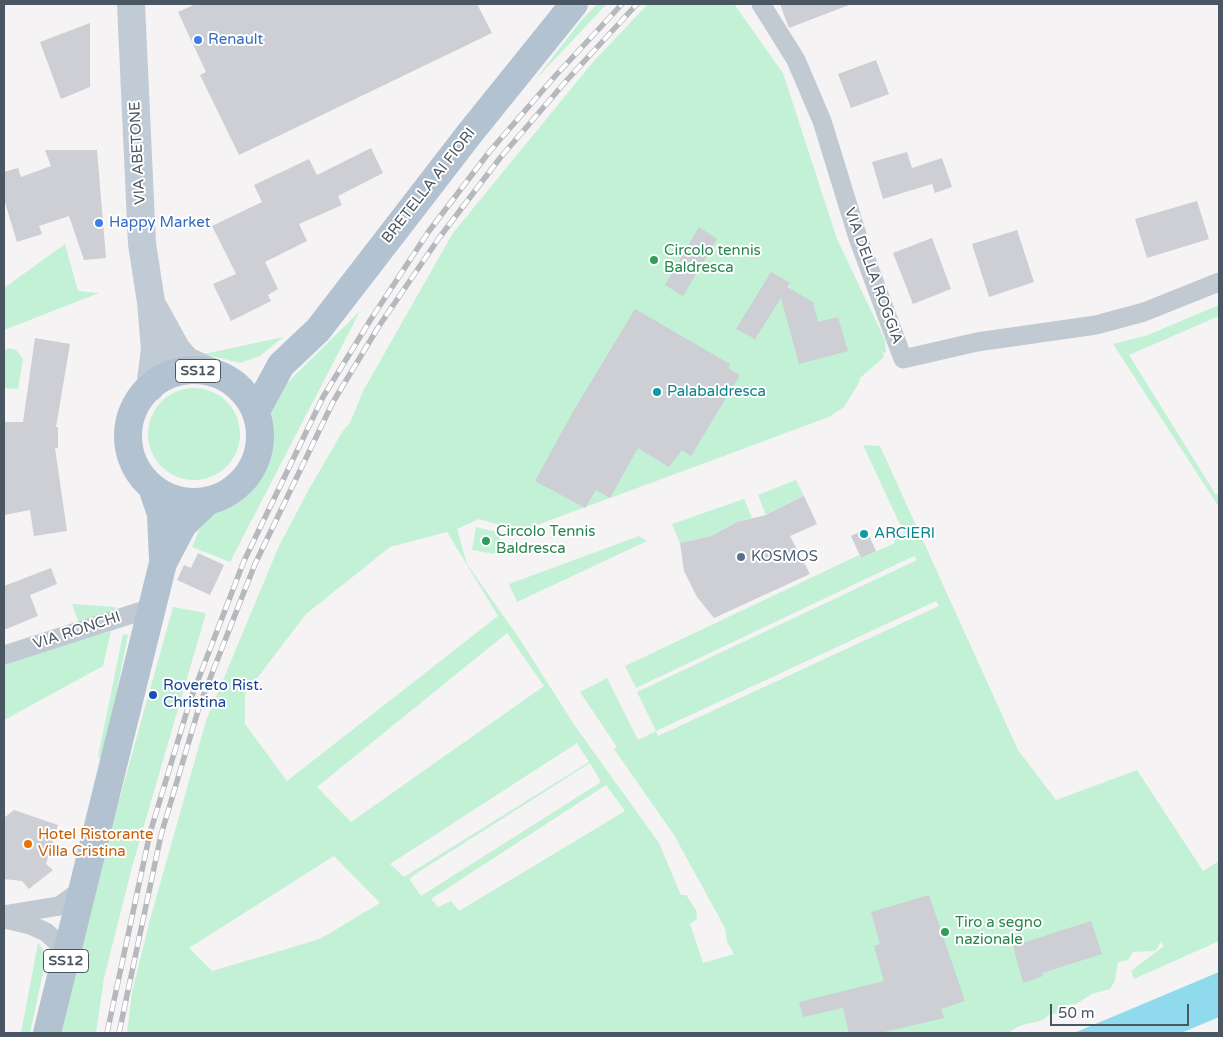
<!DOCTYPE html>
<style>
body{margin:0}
#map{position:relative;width:1223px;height:1037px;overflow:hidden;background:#f5f3f3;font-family:"Varela Round",sans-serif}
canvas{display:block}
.frame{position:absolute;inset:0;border:5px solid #4a5661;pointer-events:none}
.scale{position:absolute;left:1050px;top:1004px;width:139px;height:22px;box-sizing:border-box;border:2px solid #4a5661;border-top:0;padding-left:6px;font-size:15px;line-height:18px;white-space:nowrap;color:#4a5661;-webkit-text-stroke:4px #fff;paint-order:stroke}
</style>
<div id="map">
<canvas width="1223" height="1037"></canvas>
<div class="frame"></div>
<div class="scale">50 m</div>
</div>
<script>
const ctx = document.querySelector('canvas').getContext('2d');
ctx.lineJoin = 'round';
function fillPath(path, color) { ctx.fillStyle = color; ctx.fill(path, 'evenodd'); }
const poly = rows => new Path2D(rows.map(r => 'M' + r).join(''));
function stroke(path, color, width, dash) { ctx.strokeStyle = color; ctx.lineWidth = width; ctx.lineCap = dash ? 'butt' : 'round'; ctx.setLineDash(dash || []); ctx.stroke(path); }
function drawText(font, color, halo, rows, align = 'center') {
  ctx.font = font + ' "Varela Round",sans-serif'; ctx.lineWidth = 4; ctx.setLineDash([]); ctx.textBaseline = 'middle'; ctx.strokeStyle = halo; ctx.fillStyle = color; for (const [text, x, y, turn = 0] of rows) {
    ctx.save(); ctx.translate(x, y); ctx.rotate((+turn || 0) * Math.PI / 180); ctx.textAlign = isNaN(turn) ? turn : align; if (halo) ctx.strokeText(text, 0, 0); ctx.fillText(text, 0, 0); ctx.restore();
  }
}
fillPath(poly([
 [597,4,607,4,535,80,580,22],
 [648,4,734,4,783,73,837,239,885,340,886,353,883,352,884,357,860,378,859,383,844,407,829,417,521,531,479,519,457,529,467,564,521,641,575,726,659,843,681,895,686,895,696,910,697,919,690,924,703,963,734,954,727,942,725,928,674,835,614,749,617,747,580,692,607,678,638,740,656,731,637,692,917,560,914,556,636,688,625,666,859,555,861,558,895,543,893,538,904,533,863,445,880,446,1018,750,1056,800,1137,770,1203,871,1219,861,1219,941,1134,979,1131,971,1164,946,1161,942,1155,951,1133,952,1128,960,1118,962,1115,981,1110,989,1092,994,1076,1004,1067,1005,1061,1013,1050,1014,1043,1020,1019,1026,1008,1033,127,1033,132,992,151,916,206,721,279,546,308,491,342,432,350,423,363,391,453,233,593,62],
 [447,532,498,616,287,781,245,724,245,694,306,614,390,547],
 [936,601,939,606,658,736,656,731],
 [507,633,544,686,351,822,317,787],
 [577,743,589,762,404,877,390,864],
 [590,763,601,782,421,896,409,879,417,873],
 [606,785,625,811,459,911,451,901,438,907,431,899],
 [334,856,380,903,320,939,212,971,189,948],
 [65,244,78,291,99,293,4,330,4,288],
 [1219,305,1219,316,1129,355,1216,495,1219,493,1219,507,1113,344,1148,335],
 [360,311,230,562,192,547,204,519,213,513,239,502,250,493,259,480,267,448,264,423,265,412,277,393],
 [283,337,260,356,240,363,204,354],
 [10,348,16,350,23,359,18,389,4,388,4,350],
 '148 434a46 46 0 1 1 92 0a46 46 0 1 1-92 0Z',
 [796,480,804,496,766,515,758,495],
 [744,499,752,518,737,522,711,536,680,543,672,524],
 [476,527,501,533,495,554,472,550],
 [639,536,647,541,517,602,509,584],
 [72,604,115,607,116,610,78,621],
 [173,607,206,613,132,867,104,978,96,1033,60,1033,103,858],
 [111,631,103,666,4,720,4,663],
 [123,634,128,635,103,759,98,757],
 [38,943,47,954,30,1033,21,1033]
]), '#c3f1d5');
fillPath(poly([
 [1219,972,1219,1017,1181,1033,1074,1033]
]), '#90daee');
fillPath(poly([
 [196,4,477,4,492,33,239,155,200,75,206,72,178,12],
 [780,4,849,4,849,5,789,28],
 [90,23,90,87,61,99,40,42],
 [876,60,889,94,851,108,838,74],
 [371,148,383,173,338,196,342,205,299,224,307,241,265,262,278,289,268,295,271,301,231,321,213,284,236,274,212,226,262,202,254,185,309,159,317,175],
 [45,150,97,150,106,258,84,260,69,216,39,226,42,234,17,242,4,199,4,172,18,168,21,177,51,166],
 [907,152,912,168,942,158,952,187,935,193,932,184,883,199,872,162],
 [1197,201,1209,239,1147,258,1135,219],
 [699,227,717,239,683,296,665,285],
 [1017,230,1034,282,989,297,972,244],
 [932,238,951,289,913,304,893,253],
 [771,272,790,283,787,287,813,302,818,322,838,317,848,351,799,364,781,298,755,339,736,329],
 [635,309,730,364,728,368,740,375,691,456,682,450,669,467,638,448,610,498,596,490,585,508,535,481,574,410],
 [35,338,70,344,56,427,58,427,58,448,55,448,67,531,34,536,30,510,4,515,4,422,23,422],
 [804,496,817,524,790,536,810,574,714,618,697,597,684,571,680,543,711,536,737,522,766,515],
 [866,529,876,551,861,558,851,536],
 [198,553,224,565,210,595,177,580,184,565,191,568],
 [51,568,57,584,30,595,38,616,4,630,4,586],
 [14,810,58,825,46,864,53,870,29,889,22,881,4,879,4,818],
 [929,895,965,1001,941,1009,944,1018,880,1033,849,1033,843,1008,803,1017,799,1002,884,981,874,946,880,944,871,912],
 [1091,921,1102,954,1042,973,1043,976,1023,983,1013,946]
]), '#cdcfd5');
stroke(poly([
 [761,4,796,60,822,121,858,238,903,359,977,342,1096,325,1144,312,1219,282],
 [4,655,151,608],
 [4,915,59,906,83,889],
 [5,919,30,925,46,932,58,943,66,960]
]), '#c1cad2', 19);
stroke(poly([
 [131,4,142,244,151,302,155,349,150,388],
 [155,310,177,350,187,361,212,372]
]), '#c1cbd6', 28);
stroke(poly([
 '128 436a66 66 0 1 1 132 0a66 66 0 1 1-132 0Z',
 [256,411,281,365,318,330,470,133,574,4],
 [152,487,161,514,163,559],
 [47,1033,163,563,183,525,209,500]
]), '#b3c2d1', 28);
const rail = poly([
 [107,1033,150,833,190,701,244,561,323,397,371,319,429,231,490,151,557,74,622,4],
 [119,1033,161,835,200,704,255,564,333,402,379,326,439,238,500,158,567,80,637,4]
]);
stroke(rail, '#b5b8bd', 5.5);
stroke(rail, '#fff', 4, [11]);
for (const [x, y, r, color] of [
 [198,40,5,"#3f7fe0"],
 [99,223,5,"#3f7fe0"],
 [654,260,5,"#2e9e5b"],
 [657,392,5,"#0f9aa8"],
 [864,534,5,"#0f9aa8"],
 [486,541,5,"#2e9e5b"],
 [741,557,5,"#5c6f8a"],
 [153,695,5,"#1a4fb4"],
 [28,844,5,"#e8710a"],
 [945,932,5,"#2e9e5b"]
]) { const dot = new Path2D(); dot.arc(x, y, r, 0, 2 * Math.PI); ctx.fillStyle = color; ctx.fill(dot); stroke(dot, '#fff', 2); }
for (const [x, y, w] of [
 [198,371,45],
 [66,961,45]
]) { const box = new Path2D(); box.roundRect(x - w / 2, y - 11.5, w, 23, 4); ctx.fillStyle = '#fff'; ctx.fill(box); stroke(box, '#4a5661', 1); }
drawText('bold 14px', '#4a5661', null, [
 ["SS12",198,371],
 ["SS12",66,961]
]);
drawText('15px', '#366cbe', '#fff', [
 ["Renault",208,40],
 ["Happy Market",109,223]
], 'left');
drawText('15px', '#4a5661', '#fff', [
 ["VIA ABETONE",138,153,-93],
 ["BRETELLA AI FIORI",429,186,-52],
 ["VIA DELLA ROGGIA",873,276,70],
 ["VIA RONCHI",77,631,-18]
]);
drawText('15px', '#27864d', '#fff', [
 ["Circolo tennis",664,251],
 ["Baldresca",664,268],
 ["Circolo Tennis",496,532],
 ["Baldresca",496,549],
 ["Tiro a segno",955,923],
 ["nazionale",955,940]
], 'left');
drawText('15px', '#0d838f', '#fff', [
 ["Palabaldresca",667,392],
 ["ARCIERI",874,534]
], 'left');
drawText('15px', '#4e5e75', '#fff', [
 ["KOSMOS",751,557]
], 'left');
drawText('15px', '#164399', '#fff', [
 ["Rovereto Rist.",163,686],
 ["Christina",163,703]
], 'left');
drawText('15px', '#c56008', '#fff', [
 ["Hotel Ristorante",38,835],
 ["Villa Cristina",38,852]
], 'left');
</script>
